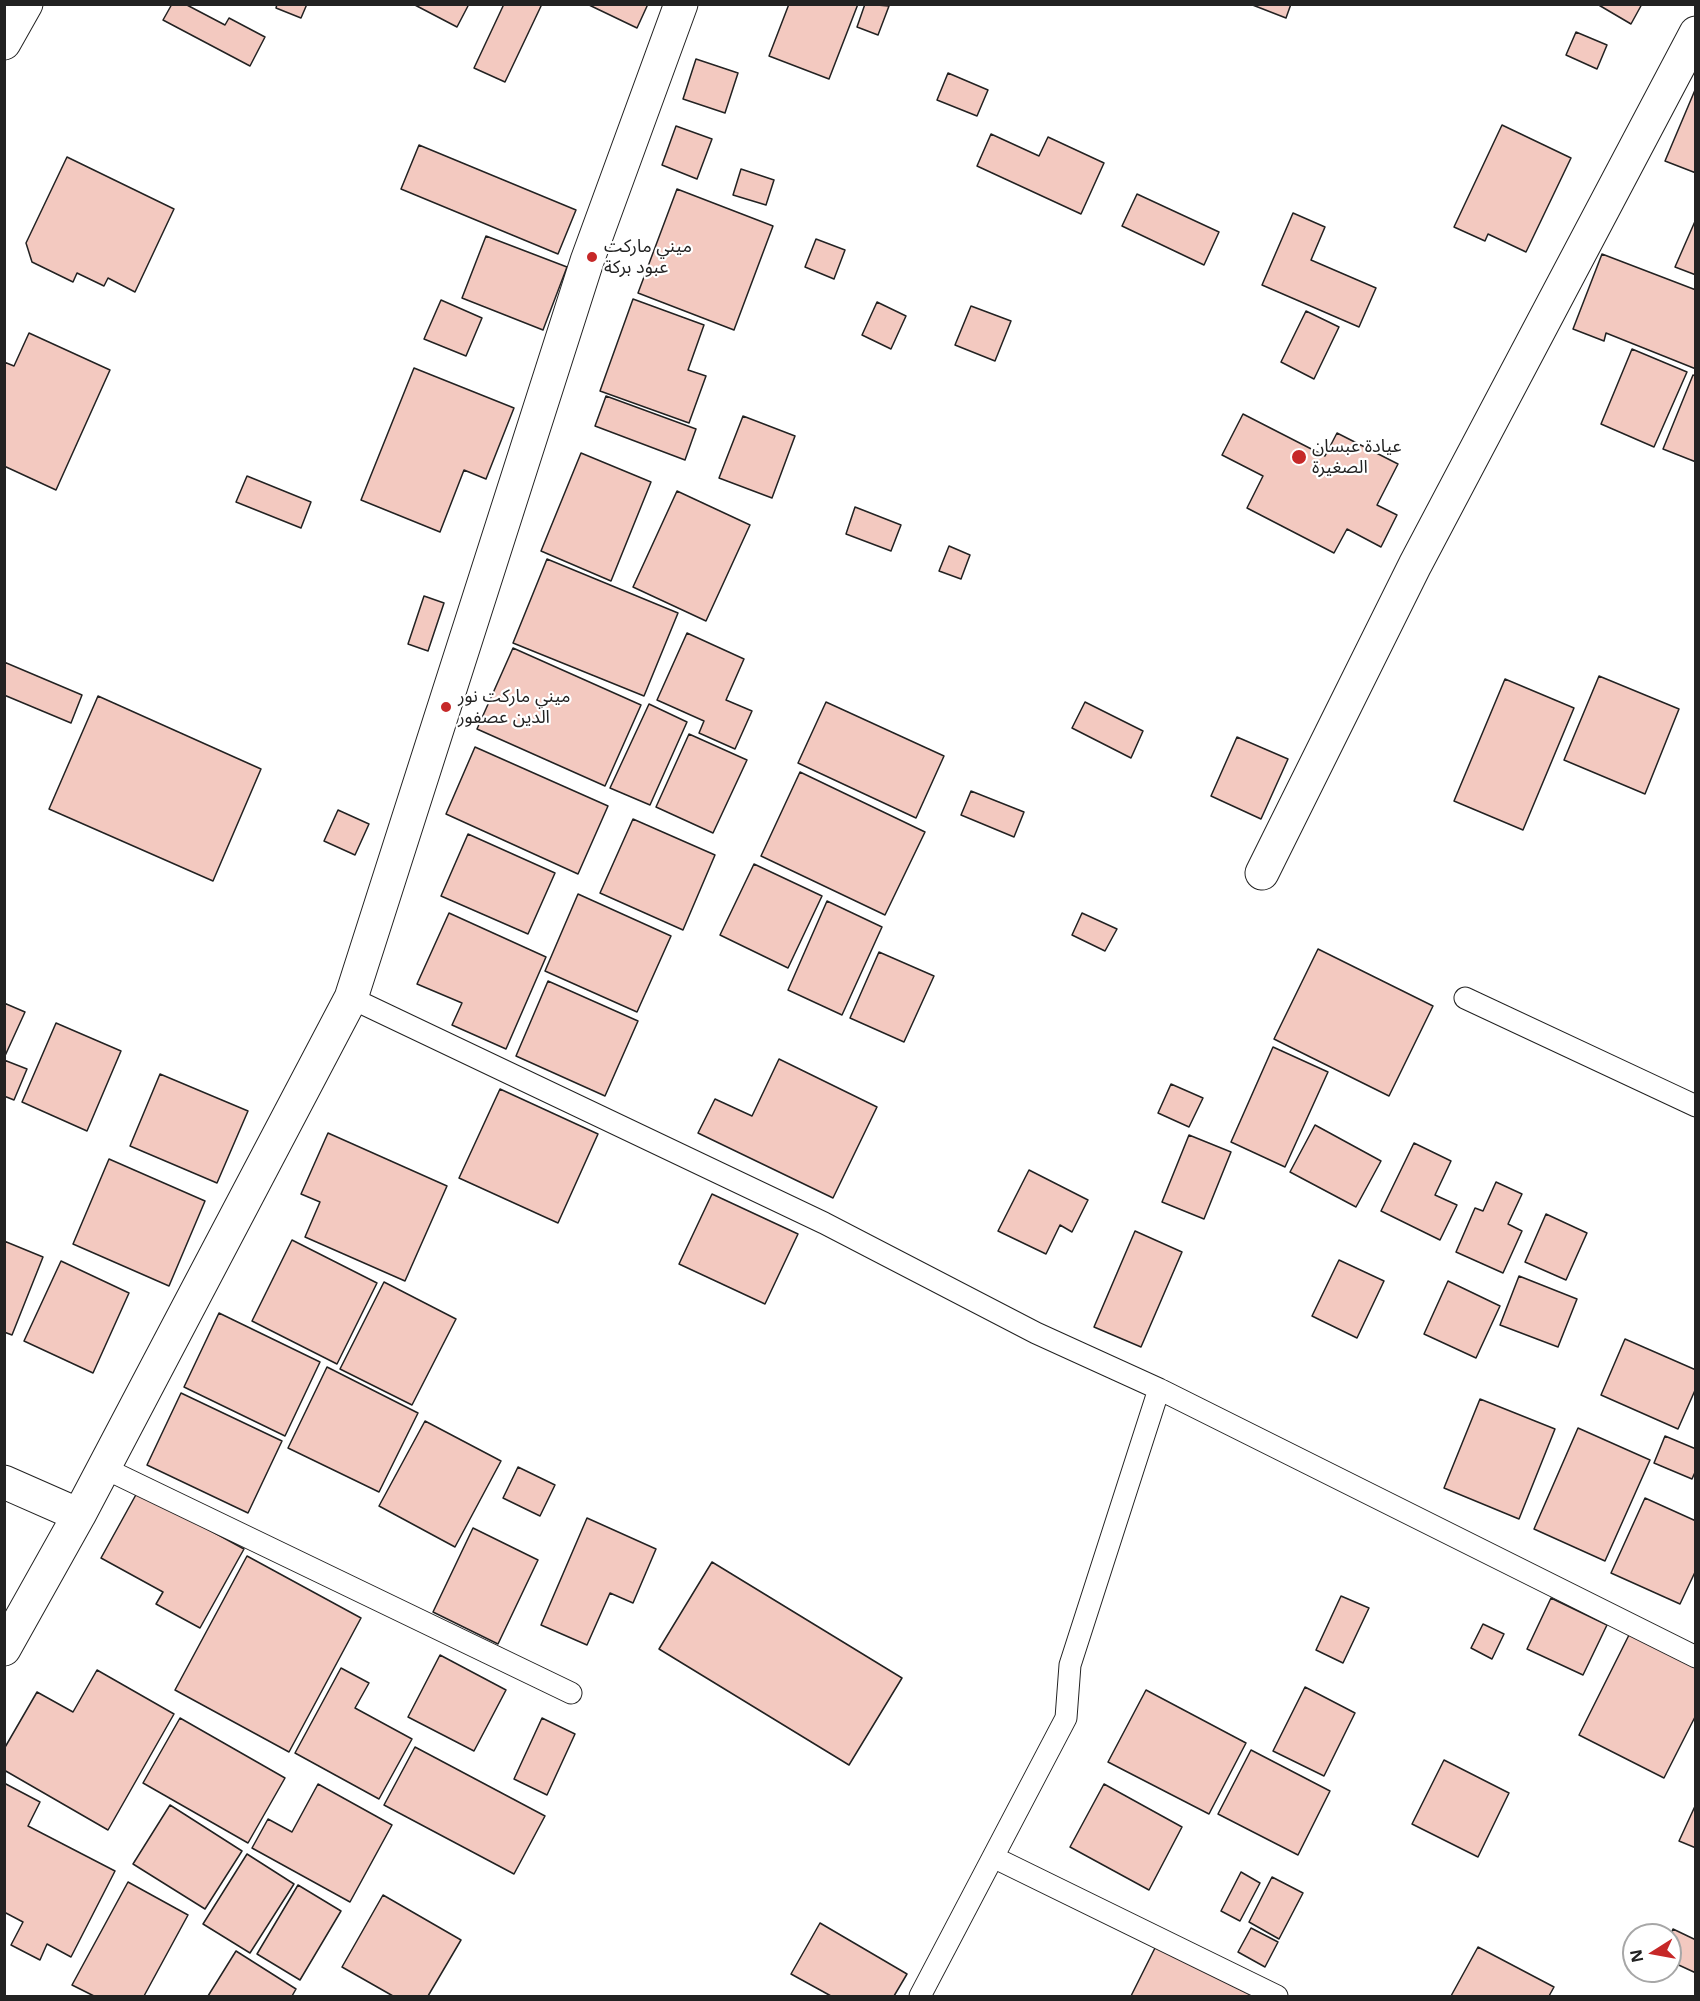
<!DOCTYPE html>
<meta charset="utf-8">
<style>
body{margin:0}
#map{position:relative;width:1700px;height:2001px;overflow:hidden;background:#fff;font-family:"Open Sans",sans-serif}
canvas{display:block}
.frame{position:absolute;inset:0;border:6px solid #222;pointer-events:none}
.north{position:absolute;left:1622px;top:1923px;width:60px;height:60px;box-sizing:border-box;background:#fff;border:2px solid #a7a7a7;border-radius:50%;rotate:259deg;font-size:16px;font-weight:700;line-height:24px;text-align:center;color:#222}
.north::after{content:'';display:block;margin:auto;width:21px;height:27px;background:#c62828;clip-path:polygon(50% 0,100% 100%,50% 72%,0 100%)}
</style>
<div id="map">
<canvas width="1700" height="2001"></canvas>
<div class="frame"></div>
<div class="north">N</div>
</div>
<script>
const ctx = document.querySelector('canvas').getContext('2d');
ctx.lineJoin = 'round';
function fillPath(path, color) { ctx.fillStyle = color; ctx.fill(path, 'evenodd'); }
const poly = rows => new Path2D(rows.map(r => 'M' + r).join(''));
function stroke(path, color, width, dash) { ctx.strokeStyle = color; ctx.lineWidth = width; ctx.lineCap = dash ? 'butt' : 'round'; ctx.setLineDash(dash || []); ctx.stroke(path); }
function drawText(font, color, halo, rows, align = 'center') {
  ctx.font = font + ' "Open Sans","Noto Sans Arabic",sans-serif'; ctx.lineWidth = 4.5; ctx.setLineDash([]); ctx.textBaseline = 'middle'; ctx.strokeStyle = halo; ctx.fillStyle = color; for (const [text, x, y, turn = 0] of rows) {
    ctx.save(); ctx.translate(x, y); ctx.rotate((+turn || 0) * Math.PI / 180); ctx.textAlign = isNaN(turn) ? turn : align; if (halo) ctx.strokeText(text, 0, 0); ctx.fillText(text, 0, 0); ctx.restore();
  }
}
const building = poly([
 [172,4,185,4,225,25,229,18,265,37,250,66,163,20,172,4],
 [277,4,307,4,301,18,276,8,277,4],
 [413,4,469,4,457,27,413,4],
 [504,4,542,4,505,82,474,68,504,4],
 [587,4,648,4,637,28,587,4],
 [789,4,858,4,829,79,769,56,789,4],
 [865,4,889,6,878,35,857,27,865,4],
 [1250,4,1291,4,1286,18,1250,4],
 [1597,4,1642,4,1631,24,1597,4],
 [1576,32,1607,45,1597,69,1566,55,1576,32],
 [696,59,738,73,725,113,683,99,696,59],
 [948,73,988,90,977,116,937,100,948,73],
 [1695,90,1696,90,1696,173,1665,161,1695,90],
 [1502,125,1571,158,1526,252,1488,234,1485,241,1454,227,1502,125],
 [676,126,712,139,697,179,662,165,676,126],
 [991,134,1039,156,1048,137,1104,163,1081,214,977,166,991,134],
 [419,145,576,210,558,254,401,189,419,145],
 [67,157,174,209,135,292,108,278,104,286,77,273,73,282,32,262,26,243,67,157],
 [741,169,774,180,766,205,733,195,741,169],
 [677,189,773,226,734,330,638,293,677,189],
 [1137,194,1219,232,1204,265,1122,226,1137,194],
 [1293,213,1325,227,1311,260,1376,288,1359,327,1262,285,1293,213],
 [1696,219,1696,275,1675,267,1696,219],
 [486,236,567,267,543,330,462,298,486,236],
 [816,239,845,250,834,279,805,267,816,239],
 [1602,254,1696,290,1696,369,1606,333,1604,341,1573,329,1602,254],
 [633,299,704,325,688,370,706,376,689,423,600,391,633,299],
 [441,300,482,318,466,356,424,339,441,300],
 [877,302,906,316,891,349,862,335,877,302],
 [971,306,1011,321,995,361,955,345,971,306],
 [1306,311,1339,327,1314,379,1281,362,1306,311],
 [29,333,110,370,56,490,4,466,4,362,14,366,29,333],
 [1632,349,1687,372,1654,447,1601,424,1632,349],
 [414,368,514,408,486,479,464,470,440,532,361,500,414,368],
 [1693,375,1696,376,1696,462,1663,449,1693,375],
 [606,396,696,429,685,460,595,426,606,396],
 [1243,414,1325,456,1337,433,1398,464,1377,505,1397,515,1381,547,1347,529,1334,553,1247,508,1263,476,1222,455,1243,414],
 [743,416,795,436,772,498,719,478,743,416],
 [581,453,651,482,611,581,541,551,581,453],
 [247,476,311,502,301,528,236,502,247,476],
 [677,491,750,525,706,621,633,587,677,491],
 [855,507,901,525,891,551,846,534,855,507],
 [949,546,970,555,961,579,939,571,949,546],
 [547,559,678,613,644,696,513,643,547,559],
 [424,596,444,603,428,651,408,644,424,596],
 [687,633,744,659,726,700,752,711,735,749,699,733,704,721,657,700,687,633],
 [513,648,641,705,605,786,477,729,513,648],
 [4,662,82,695,71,723,4,695,4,662],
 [1599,676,1679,709,1645,794,1564,760,1599,676],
 [1505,679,1574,708,1523,830,1454,801,1505,679],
 [98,696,261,769,213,881,49,809,98,696],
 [826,702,944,756,916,818,798,763,826,702],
 [1085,702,1143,731,1131,758,1072,728,1085,702],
 [649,704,687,722,650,805,610,788,649,704],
 [689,734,747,760,713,833,656,807,689,734],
 [1237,737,1288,759,1261,819,1211,796,1237,737],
 [475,747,608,806,578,874,446,814,475,747],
 [800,772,925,832,885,915,761,856,800,772],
 [971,791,1024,812,1014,837,961,815,971,791],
 [338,810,369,824,355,855,324,841,338,810],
 [633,819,715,855,683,930,600,893,633,819],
 [468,834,555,873,528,934,441,896,468,834],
 [754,864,822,896,788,968,720,935,754,864],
 [578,894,671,936,637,1012,545,971,578,894],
 [827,901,882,927,842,1015,788,990,827,901],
 [449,913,546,957,506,1049,452,1025,462,1003,417,984,449,913],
 [1082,913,1117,929,1105,951,1072,935,1082,913],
 [1318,949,1433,1006,1389,1096,1274,1039,1318,949],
 [879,952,934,976,904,1042,850,1018,879,952],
 [548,981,638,1021,605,1096,516,1056,548,981],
 [4,1003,25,1012,4,1058,4,1003],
 [56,1023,121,1051,87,1131,22,1102,56,1023],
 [1273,1047,1328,1072,1285,1167,1231,1142,1273,1047],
 [779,1059,877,1107,833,1198,698,1133,715,1099,752,1116,779,1059],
 [4,1060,27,1069,14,1100,4,1096,4,1060],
 [160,1074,248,1111,217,1183,130,1146,160,1074],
 [1171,1084,1203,1098,1189,1127,1158,1113,1171,1084],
 [500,1089,598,1134,558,1223,459,1178,500,1089],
 [1315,1125,1381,1161,1356,1207,1290,1172,1315,1125],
 [328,1133,447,1186,405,1281,305,1237,320,1202,301,1194,328,1133],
 [1189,1135,1231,1152,1204,1219,1162,1202,1189,1135],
 [1414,1143,1451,1161,1435,1195,1457,1205,1440,1240,1381,1211,1414,1143],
 [109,1159,205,1201,169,1286,73,1244,109,1159],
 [1029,1170,1088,1200,1072,1232,1060,1225,1046,1254,998,1231,1029,1170],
 [1496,1182,1522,1194,1508,1224,1522,1231,1503,1273,1456,1252,1475,1208,1483,1211,1496,1182],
 [712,1194,798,1234,765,1304,679,1264,712,1194],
 [1546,1214,1587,1233,1566,1280,1525,1262,1546,1214],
 [1135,1231,1182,1252,1141,1347,1094,1327,1135,1231],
 [292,1240,377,1283,337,1364,252,1321,292,1240],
 [4,1241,43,1257,12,1335,4,1332,4,1241],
 [1339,1260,1384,1281,1357,1338,1312,1316,1339,1260],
 [61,1261,129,1293,93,1373,24,1341,61,1261],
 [1519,1276,1577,1299,1558,1347,1500,1325,1519,1276],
 [1448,1281,1500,1306,1476,1358,1424,1334,1448,1281],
 [384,1282,456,1319,412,1405,340,1369,384,1282],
 [219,1313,320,1362,285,1436,184,1387,219,1313],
 [1625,1339,1696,1370,1696,1388,1678,1429,1601,1395,1625,1339],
 [327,1367,418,1413,379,1492,288,1448,327,1367],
 [181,1393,282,1441,248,1513,147,1465,181,1393],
 [1480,1399,1555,1429,1519,1519,1444,1488,1480,1399],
 [425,1421,501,1461,455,1547,379,1506,425,1421],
 [1578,1428,1650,1460,1605,1561,1534,1529,1578,1428],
 [1665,1436,1696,1449,1696,1470,1692,1479,1654,1463,1665,1436],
 [518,1467,555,1485,540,1516,503,1498,518,1467],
 [138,1491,244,1549,200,1628,156,1604,163,1592,101,1558,138,1491],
 [1645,1498,1696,1521,1696,1570,1680,1604,1611,1573,1645,1498],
 [587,1518,656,1549,633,1603,610,1593,587,1645,541,1625,587,1518],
 [473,1528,538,1560,498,1644,433,1612,473,1528],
 [247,1556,361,1618,289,1752,175,1690,247,1556],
 [712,1562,902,1678,849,1765,659,1649,712,1562],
 [1341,1596,1369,1608,1343,1663,1316,1650,1341,1596],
 [1551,1598,1607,1625,1583,1675,1527,1649,1551,1598],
 [1483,1624,1504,1634,1492,1659,1471,1648,1483,1624],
 [1632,1629,1696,1661,1696,1715,1664,1778,1579,1735,1632,1629],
 [440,1655,506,1690,474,1751,408,1717,440,1655],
 [341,1668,369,1683,355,1708,412,1739,379,1799,295,1753,341,1668],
 [97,1670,174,1714,108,1830,4,1770,4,1749,37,1692,73,1712,97,1670],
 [1305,1687,1355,1713,1324,1776,1273,1751,1305,1687],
 [1146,1690,1246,1743,1209,1814,1108,1762,1146,1690],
 [180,1718,285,1778,248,1843,143,1783,180,1718],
 [542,1718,575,1734,547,1795,514,1779,542,1718],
 [415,1747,545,1816,514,1874,384,1805,415,1747],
 [1251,1750,1330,1791,1298,1855,1218,1814,1251,1750],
 [1444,1760,1509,1793,1478,1857,1412,1824,1444,1760],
 [4,1783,40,1802,28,1826,115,1871,71,1957,47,1944,40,1960,11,1945,23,1922,4,1912,4,1783],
 [318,1784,392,1825,350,1902,252,1848,268,1819,292,1832,318,1784],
 [1104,1784,1182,1827,1149,1890,1070,1847,1104,1784],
 [1696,1804,1696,1848,1679,1841,1696,1804],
 [170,1805,242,1851,205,1909,133,1864,170,1805],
 [247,1854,294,1884,250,1953,203,1924,247,1854],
 [1241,1872,1260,1883,1240,1921,1221,1911,1241,1872],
 [1272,1877,1303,1893,1279,1939,1249,1922,1272,1877],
 [128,1882,188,1915,144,1996,94,1996,72,1985,128,1882],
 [298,1885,341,1911,300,1980,257,1954,298,1885],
 [383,1895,461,1940,428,1996,393,1996,342,1967,383,1895],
 [820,1923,907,1974,894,1996,831,1996,791,1974,820,1923],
 [1251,1928,1278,1942,1265,1967,1238,1952,1251,1928],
 [1673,1929,1696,1940,1696,1973,1670,1961,1670,1936,1673,1929],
 [1157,1944,1265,1996,1131,1996,1157,1944],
 [1478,1947,1554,1987,1549,1996,1451,1996,1478,1947],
 [236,1951,296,1989,292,1996,208,1996,236,1951]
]);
fillPath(building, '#f3c9c0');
stroke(building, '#222', 1.5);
const lane = poly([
 [351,998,824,1223,1036,1333,1159,1389,1696,1657],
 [1465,998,1696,1106],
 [104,1468,571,1693],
 [993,1857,1277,1996],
 [920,1996,1066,1718,1070,1665,1159,1389]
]);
const street = poly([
 [4,43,26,4],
 [1262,873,1415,565,1696,33],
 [4,1482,79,1515,351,998,587,261,681,4],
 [4,1649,79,1515]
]);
stroke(lane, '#222', 23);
stroke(street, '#222', 35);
stroke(lane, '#fff', 21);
stroke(street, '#fff', 33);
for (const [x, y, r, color] of [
 [592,257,6,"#c62828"],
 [1299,457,8,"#c62828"],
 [446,707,6,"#c62828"]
]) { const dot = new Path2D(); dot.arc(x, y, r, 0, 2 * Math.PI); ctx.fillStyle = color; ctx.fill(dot); stroke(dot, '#fff', 2); }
drawText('18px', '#222', '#fff', [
 ["ميني ماركت",604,247],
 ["عبود بركة",604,268],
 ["عيادة عبسان",1312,447],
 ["الصغيرة",1312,468],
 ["ميني ماركت نور",458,697],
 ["الدين عصفور",458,718]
], 'left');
</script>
